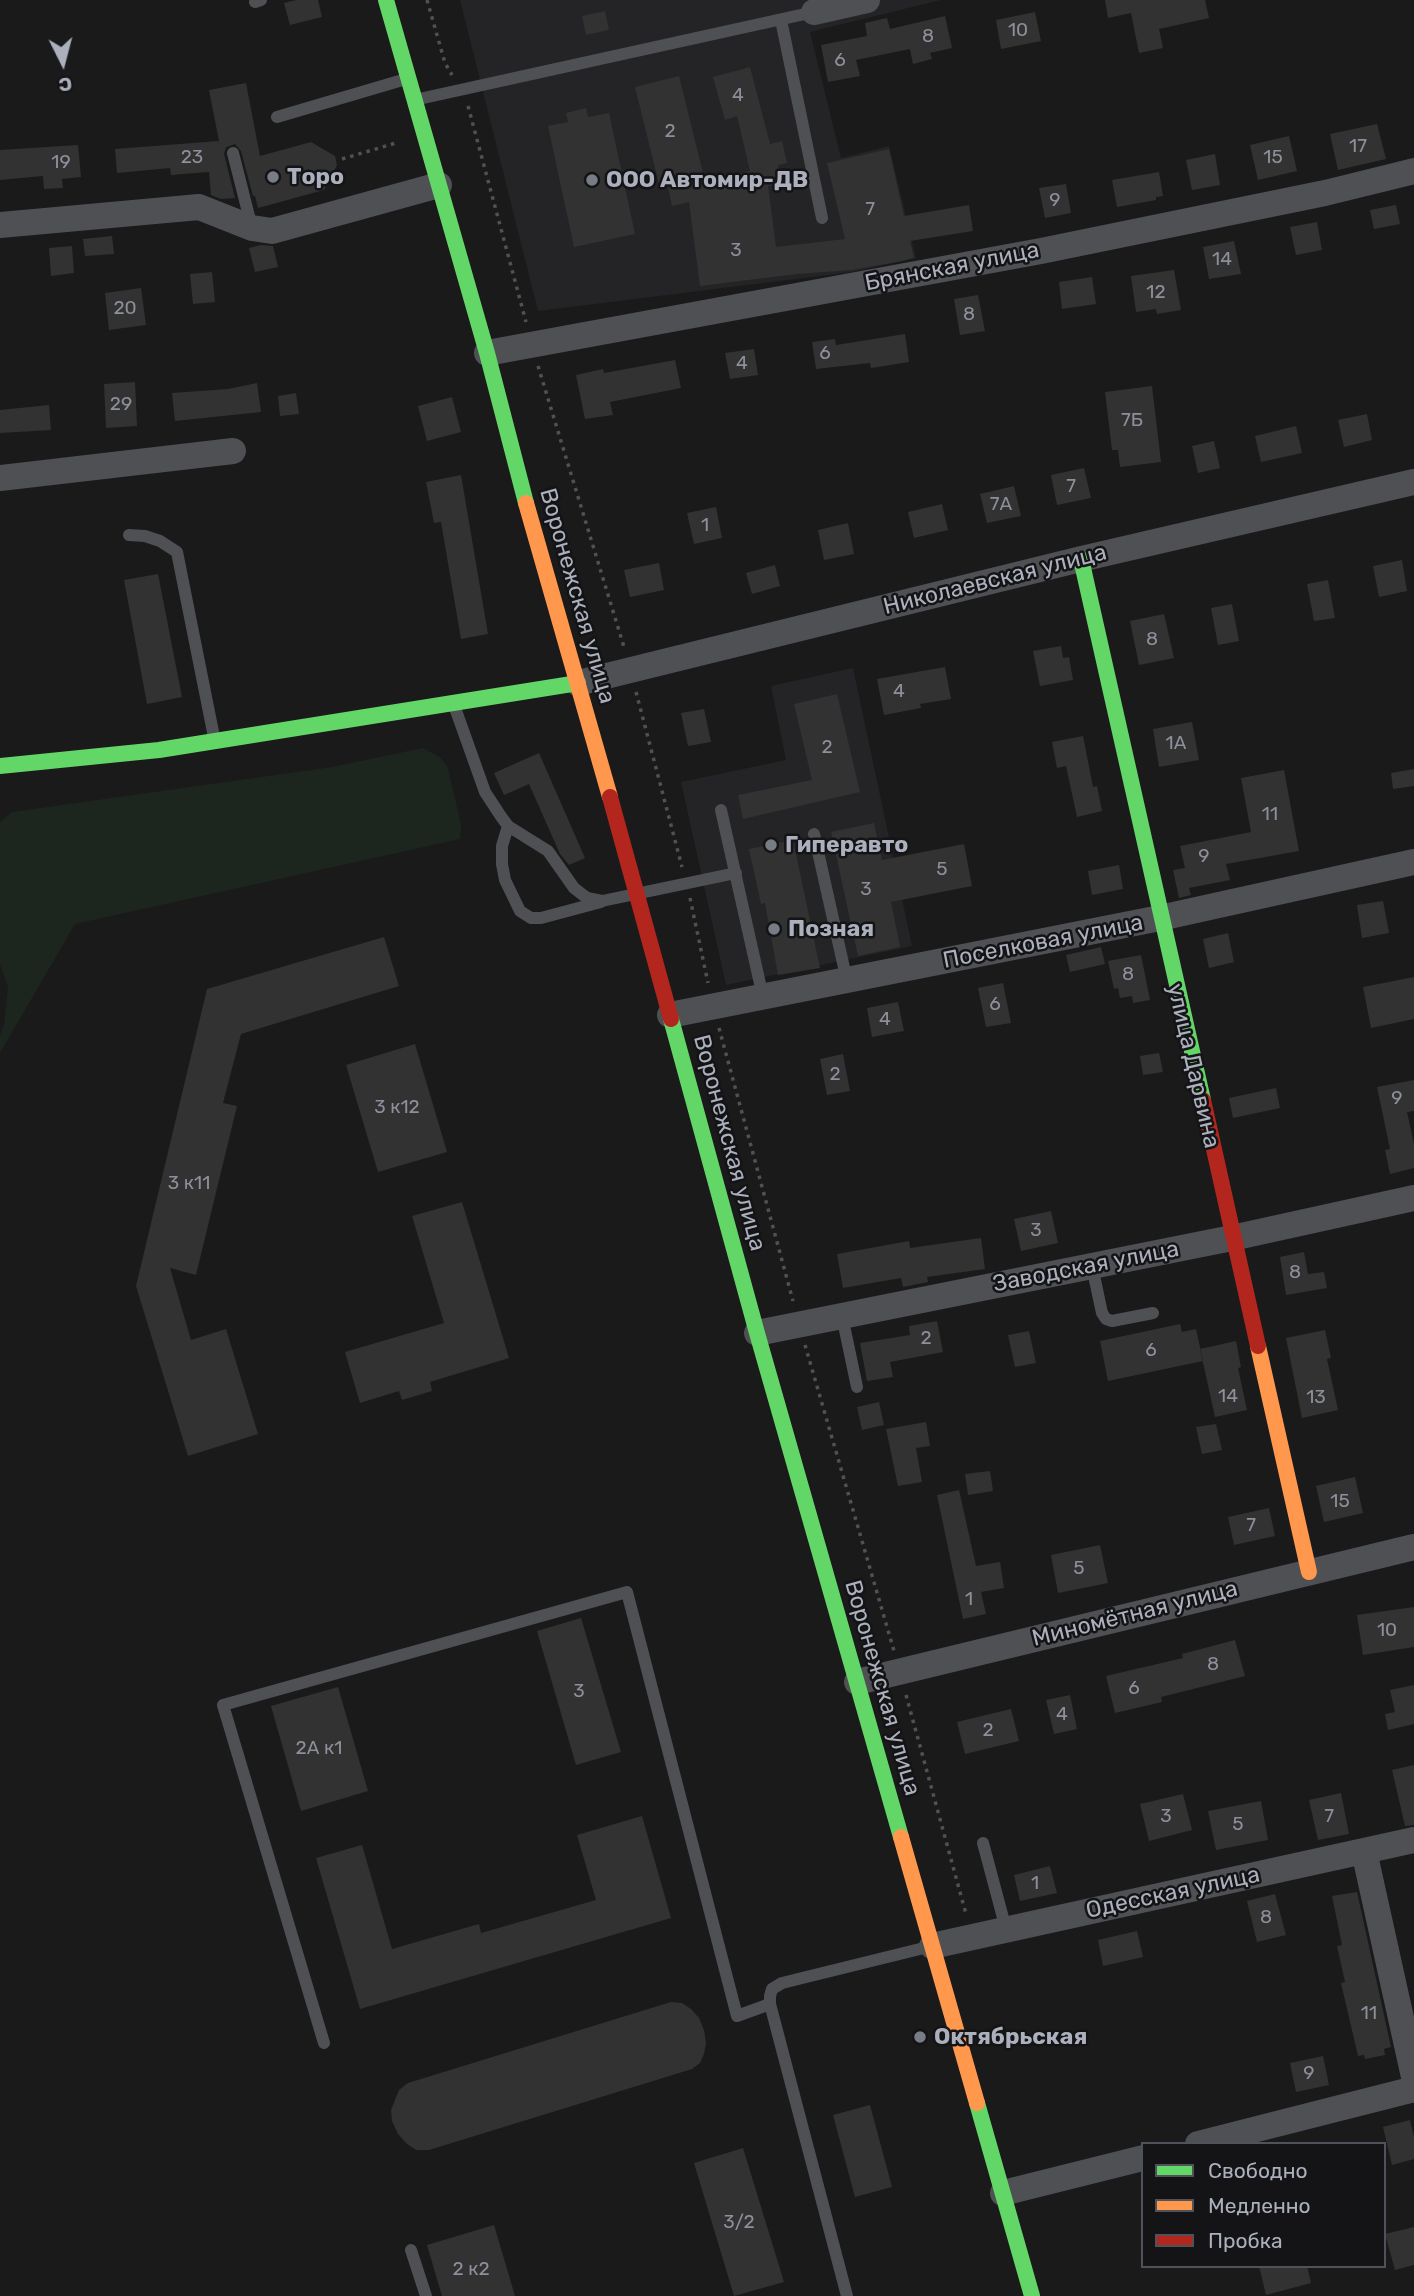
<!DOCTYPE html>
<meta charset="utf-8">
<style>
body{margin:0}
#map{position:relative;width:1414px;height:2296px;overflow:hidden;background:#1a1a1b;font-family:Rubik,sans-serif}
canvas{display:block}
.legend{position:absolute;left:1141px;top:2142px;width:245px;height:126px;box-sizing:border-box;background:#141417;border:2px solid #505259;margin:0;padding:9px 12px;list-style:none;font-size:21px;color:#abb0bc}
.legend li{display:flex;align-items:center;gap:14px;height:35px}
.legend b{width:35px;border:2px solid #505259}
.north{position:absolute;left:28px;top:28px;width:70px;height:70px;-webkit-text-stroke:5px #141417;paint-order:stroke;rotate:174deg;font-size:19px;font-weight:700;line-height:28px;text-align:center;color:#abb0bc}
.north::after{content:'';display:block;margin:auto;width:24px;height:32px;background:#abb0bc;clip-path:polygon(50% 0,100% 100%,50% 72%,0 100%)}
</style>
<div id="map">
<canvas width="1414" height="2296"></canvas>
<ul class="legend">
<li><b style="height:9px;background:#63d668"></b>Свободно</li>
<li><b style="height:9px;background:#ff974d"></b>Медленно</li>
<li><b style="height:9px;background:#b3261e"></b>Пробка</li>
</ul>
<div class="north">С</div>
</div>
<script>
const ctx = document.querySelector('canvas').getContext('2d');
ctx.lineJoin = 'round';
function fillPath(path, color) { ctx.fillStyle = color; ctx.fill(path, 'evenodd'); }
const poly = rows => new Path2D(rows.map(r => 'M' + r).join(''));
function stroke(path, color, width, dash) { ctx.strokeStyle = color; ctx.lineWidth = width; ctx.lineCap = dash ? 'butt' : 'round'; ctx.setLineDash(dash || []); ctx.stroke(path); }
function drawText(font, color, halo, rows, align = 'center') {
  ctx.font = font + ' Rubik,sans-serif'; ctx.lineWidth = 5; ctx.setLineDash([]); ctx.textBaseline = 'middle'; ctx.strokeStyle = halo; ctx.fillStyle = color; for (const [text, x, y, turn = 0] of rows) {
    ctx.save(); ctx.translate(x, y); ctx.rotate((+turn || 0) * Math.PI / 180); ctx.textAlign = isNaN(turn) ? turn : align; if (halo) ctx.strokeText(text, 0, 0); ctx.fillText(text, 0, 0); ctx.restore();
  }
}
fillPath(poly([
 [460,0,941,0,810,32,841,158,889,146,916,258,852,272,538,311],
 [853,668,912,946,726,985,681,782,786,760,771,686]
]), '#242427');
fillPath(poly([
 [423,748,441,758,448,768,461,825,460,839,75,924,0,1053,0,1035,4,1025,8,987,0,965,0,822,12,812,332,767]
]), '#1d251f');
fillPath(poly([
 [296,0,318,0,322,17,290,25,284,3],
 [1105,0,1205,0,1209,18,1159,29,1163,48,1139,53,1131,13,1108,18],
 [605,11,609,30,586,35,582,16],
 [1035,12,1041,41,1001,49,996,20],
 [945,16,952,48,930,53,932,59,913,64,910,49,856,60,860,76,828,82,821,45,867,36,865,23,887,18,890,29],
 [750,67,770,144,782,141,787,163,778,165,781,184,768,186,776,247,845,239,827,163,889,149,904,216,969,205,973,231,910,241,914,258,902,261,852,270,797,274,700,286,689,202,672,206,668,186,660,188,635,87,679,76,705,181,750,171,737,116,725,120,713,77],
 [246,83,260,156,311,142,335,156,337,165,324,190,258,208,255,196,253,196,241,151,235,144,226,147,224,154,235,198,221,199,211,195,209,172,171,175,170,168,117,173,115,149,219,141,209,90],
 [586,108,588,117,609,113,635,234,574,247,548,126,568,122,566,113],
 [1377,124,1386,159,1338,170,1330,134],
 [1289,136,1297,171,1258,180,1250,145],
 [78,145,81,177,62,179,63,188,44,189,43,176,0,180,0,150],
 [1215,154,1220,185,1192,190,1186,160],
 [1159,172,1163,196,1156,197,1156,200,1117,207,1112,180],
 [1066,184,1071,213,1045,218,1039,188],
 [1396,205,1400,224,1374,229,1370,210],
 [1317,222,1322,250,1296,255,1290,227],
 [112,236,114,254,85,256,83,239],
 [1234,241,1241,274,1209,279,1203,247],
 [261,245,273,246,278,267,255,272,249,248],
 [72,246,74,273,51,276,49,248],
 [1174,270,1181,310,1157,314,1156,309,1136,312,1131,276],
 [212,272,215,302,193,304,190,274],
 [1092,277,1096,304,1062,309,1059,282],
 [141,288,146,325,109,330,105,293],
 [978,295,985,331,960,335,954,299],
 [905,334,909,362,871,368,870,363,816,369,812,342,835,339,836,345],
 [754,349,758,375,730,379,725,353],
 [675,360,681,388,610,402,613,415,585,419,576,375,603,369,604,373],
 [135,382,137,426,106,428,104,384],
 [257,383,261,412,175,421,172,393,228,389],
 [1152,386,1161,462,1120,467,1118,450,1112,450,1105,392],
 [296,393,299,414,280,416,278,396],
 [452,397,461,432,427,441,418,406],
 [49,405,51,430,0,433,0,410],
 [1367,414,1372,440,1344,447,1338,420],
 [1296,426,1302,453,1261,462,1255,436],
 [1214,441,1220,468,1198,473,1192,446],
 [1084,468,1091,498,1057,505,1051,475],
 [461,475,488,634,461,639,441,522,434,523,426,482],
 [1014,486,1021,516,987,523,980,494],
 [942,504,948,530,914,538,908,512],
 [716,507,722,538,694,544,687,513],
 [848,523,854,554,824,560,818,530],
 [1402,560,1407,591,1379,597,1373,566],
 [659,563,664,590,630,597,624,570],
 [775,565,780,586,752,594,746,573],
 [158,574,182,697,147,704,124,580],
 [1328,580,1335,618,1314,621,1307,584],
 [1232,604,1239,641,1218,645,1211,608],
 [1164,614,1174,658,1139,665,1130,621],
 [1061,646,1063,658,1069,657,1073,680,1040,686,1033,651],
 [945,667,951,699,920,704,921,708,884,715,877,679],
 [837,694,860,792,743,819,738,795,812,780,794,704],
 [704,709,711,742,688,746,681,713],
 [1192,722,1199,760,1159,767,1153,729],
 [1083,736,1093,787,1097,786,1102,811,1077,817,1066,766,1057,768,1052,742],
 [539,753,585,858,569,865,560,854,529,784,504,795,494,773],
 [1414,769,1414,786,1393,789,1391,773],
 [1284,770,1299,851,1226,864,1230,880,1189,888,1191,895,1179,898,1173,870,1185,868,1180,846,1251,832,1241,778],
 [874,823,882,860,964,844,972,886,891,902,900,947,858,956,831,832],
 [793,840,820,968,778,975,765,903,761,904,749,849],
 [1119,865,1123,889,1092,895,1088,871],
 [1383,901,1389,933,1362,938,1357,905],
 [1228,933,1234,962,1209,968,1203,939],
 [384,937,399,986,241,1034,223,1103,237,1106,196,1275,170,1268,191,1340,226,1329,258,1434,188,1456,136,1286,207,989],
 [1101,947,1105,964,1070,972,1066,955],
 [1141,955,1150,1000,1133,1003,1132,996,1120,998,1118,988,1114,989,1108,961],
 [1414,977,1414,1019,1371,1028,1363,987],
 [1003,983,1011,1023,986,1027,978,988],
 [898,1002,904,1031,872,1037,867,1008],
 [415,1044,447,1152,378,1172,346,1065],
 [1159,1053,1163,1072,1143,1075,1140,1056],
 [843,1054,850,1091,827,1095,820,1059],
 [1414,1080,1414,1111,1407,1112,1414,1144,1414,1168,1390,1174,1385,1150,1390,1149,1377,1087],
 [1276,1088,1280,1108,1233,1118,1229,1098],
 [462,1202,509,1358,430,1382,432,1391,402,1400,399,1391,360,1403,345,1352,444,1323,412,1216],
 [1051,1211,1058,1243,1021,1251,1014,1219],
 [981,1238,985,1269,927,1277,928,1282,903,1287,901,1278,843,1288,837,1254,909,1241,910,1248],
 [1304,1252,1308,1274,1324,1272,1327,1288,1286,1295,1280,1257],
 [937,1321,943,1352,890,1362,893,1377,867,1381,860,1343,910,1335,909,1326],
 [1180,1324,1182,1332,1196,1329,1203,1361,1108,1381,1100,1341],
 [1325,1330,1331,1358,1327,1359,1338,1410,1302,1418,1286,1338],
 [1029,1331,1036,1363,1015,1367,1008,1335],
 [1236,1341,1241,1367,1238,1368,1247,1410,1215,1417,1200,1349],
 [879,1402,884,1425,862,1430,857,1407],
 [926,1422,930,1446,916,1448,922,1482,898,1486,886,1429],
 [1216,1424,1222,1450,1202,1454,1196,1427],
 [990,1471,993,1491,968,1495,965,1474],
 [1355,1477,1363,1513,1324,1522,1316,1486],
 [959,1490,976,1566,1000,1562,1004,1588,981,1592,986,1614,963,1619,937,1495],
 [1269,1508,1275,1536,1234,1545,1228,1517],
 [1100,1545,1108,1583,1058,1593,1051,1555],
 [1414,1607,1414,1647,1363,1655,1357,1615],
 [581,1618,621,1752,576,1765,537,1631],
 [1235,1640,1245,1676,1161,1697,1162,1702,1115,1713,1106,1676,1183,1658,1182,1654],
 [1414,1685,1414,1724,1388,1730,1385,1714,1395,1712,1390,1690],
 [338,1687,368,1791,301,1811,271,1706],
 [1070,1695,1077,1729,1054,1734,1046,1700],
 [1011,1709,1019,1741,965,1754,957,1722],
 [1414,1765,1414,1825,1405,1826,1392,1770],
 [1341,1793,1349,1834,1318,1840,1309,1800],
 [1183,1794,1192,1830,1149,1841,1140,1804],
 [1261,1801,1268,1840,1216,1850,1208,1811],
 [642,1816,671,1918,360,2009,316,1858,362,1845,392,1949,479,1924,481,1933,596,1900,577,1835],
 [1050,1866,1057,1893,1020,1901,1014,1875],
 [1357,1892,1391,2047,1384,2049,1385,2055,1365,2059,1364,2055,1358,2056,1341,1983,1345,1982,1337,1946,1342,1945,1332,1896],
 [1275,1894,1286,1935,1257,1942,1247,1901],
 [1137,1931,1143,1957,1103,1966,1098,1940],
 [671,2002,682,2003,691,2009,699,2018,704,2030,706,2043,704,2054,700,2063,692,2069,429,2150,416,2150,407,2144,398,2134,392,2121,391,2110,399,2090,408,2083],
 [1323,2056,1329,2085,1296,2092,1290,2063],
 [870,2105,892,2187,855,2197,833,2115],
 [1410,2120,1414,2137,1414,2159,1392,2165,1383,2127],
 [743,2148,784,2282,734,2296,694,2163],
 [494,2225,515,2296,442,2296,427,2245],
 [1414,2227,1414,2265,1395,2270,1385,2234],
 [1259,2266,1307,2266,1311,2283,1266,2295]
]), '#323233');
stroke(poly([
 [427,0,445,63,452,75],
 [468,106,526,322],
 [342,159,396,143],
 [538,366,624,647],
 [636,692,682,867],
 [690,898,708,983],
 [719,1028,793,1301],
 [805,1345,894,1651],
 [906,1695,966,1914]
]), '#505155', 3.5, [3.5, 5]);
stroke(poly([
 [255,2,261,0],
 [781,20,822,218],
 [419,99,814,12],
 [277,117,406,79],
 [233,153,252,228],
 [129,535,145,536,160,541,177,552,214,737],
 [454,705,485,792,500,815,508,826,548,851,574,888,587,898,602,901,736,873],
 [721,810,763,997],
 [508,826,502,846,502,864,505,880,520,911,531,918,541,918,601,902],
 [814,834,847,981],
 [1092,1266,1102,1313,1106,1319,1112,1321,1153,1313],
 [842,1316,857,1387],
 [983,1843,1006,1929],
 [324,2043,223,1705,627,1592,737,2016,770,2004],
 [411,2250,426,2296],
 [847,2296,770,2004,770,1996,772,1989,782,1983,928,1947]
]), '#4e5054', 12);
stroke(poly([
 [814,12,867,0],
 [0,225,199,207,252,228,272,231,439,185],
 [487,353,1041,251,1325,193,1414,171],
 [0,478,233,451],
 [578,683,1081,559,1414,482],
 [670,1015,1160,918,1414,862],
 [757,1333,1232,1238,1414,1198],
 [857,1682,1414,1547],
 [1364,1851,1414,2077],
 [932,1946,1414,1840],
 [1198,2144,1414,2089],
 [1003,2193,1143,2158]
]), '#4e5054', 26);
stroke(poly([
 [386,0,487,353,526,503],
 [1081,559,1203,1100],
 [0,766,159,750,578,683],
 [671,1019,757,1333,901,1837],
 [977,2103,1032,2296]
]), '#63d668', 16);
stroke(poly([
 [526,503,610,797],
 [1258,1346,1309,1572],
 [901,1837,977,2103]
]), '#ff974d', 16);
stroke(poly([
 [610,797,671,1019],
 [1203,1100,1258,1346]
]), '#b3261e', 16);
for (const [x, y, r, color] of [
 [273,177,7,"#787c84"],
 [592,180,7,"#787c84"],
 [771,845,7,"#787c84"],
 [774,929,7,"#787c84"],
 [920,2037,7,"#787c84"]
]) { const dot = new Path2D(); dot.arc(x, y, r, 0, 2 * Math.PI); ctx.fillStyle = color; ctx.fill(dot); stroke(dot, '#141417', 2.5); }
drawText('19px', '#8d909a', null, [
 ["10",1018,31],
 ["8",928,37],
 ["6",840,61],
 ["4",738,96],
 ["2",670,132],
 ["17",1358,147],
 ["23",192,158],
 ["15",1273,158],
 ["19",61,163],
 ["9",1055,201],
 ["7",870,210],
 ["3",736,251],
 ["14",1222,260],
 ["12",1156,293],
 ["20",125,309],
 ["8",969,315],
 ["6",825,354],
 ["4",742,364],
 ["29",121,405],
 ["7Б",1132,421],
 ["7",1071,487],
 ["7А",1001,505],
 ["1",705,526],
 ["8",1152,640],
 ["4",899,692],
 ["1А",1176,744],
 ["2",827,748],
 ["11",1270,815],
 ["9",1204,857],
 ["5",942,870],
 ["3",866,890],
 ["8",1128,975],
 ["6",995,1005],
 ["4",885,1020],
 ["2",835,1075],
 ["9",1397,1099],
 ["3 к12",397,1108],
 ["3 к11",189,1184],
 ["3",1036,1231],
 ["8",1295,1273],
 ["2",926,1339],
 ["6",1151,1351],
 ["14",1228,1397],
 ["13",1316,1398],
 ["15",1340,1502],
 ["7",1251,1526],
 ["5",1079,1569],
 ["1",969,1600],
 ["10",1387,1631],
 ["8",1213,1665],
 ["6",1134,1689],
 ["3",579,1692],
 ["4",1062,1715],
 ["2",988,1731],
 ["2А к1",319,1749],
 ["3",1166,1817],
 ["7",1329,1817],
 ["5",1238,1825],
 ["1",1035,1884],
 ["8",1266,1918],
 ["11",1369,2014],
 ["9",1309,2074],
 ["3/2",739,2223],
 ["2 к2",471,2270]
]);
drawText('bold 23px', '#abb0bc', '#141417', [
 ["Торо",287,177],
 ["ООО Автомир-ДВ",606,180],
 ["Гиперавто",785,845],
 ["Позная",788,929],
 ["Октябрьская",934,2037]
], 'left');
drawText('23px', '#abb0bc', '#141417', [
 ["Брянская улица",952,267,-11],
 ["Николаевская улица",995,580,-14],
 ["Воронежская улица",577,596,74],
 ["Поселковая улица",1043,942,-11],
 ["улица Дарвина",1193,1066,77],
 ["Воронежская улица",729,1143,75],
 ["Заводская улица",1086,1267,-11],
 ["Миномётная улица",1135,1614,-14],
 ["Воронежская улица",882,1688,74],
 ["Одесская улица",1173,1893,-12]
]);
</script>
